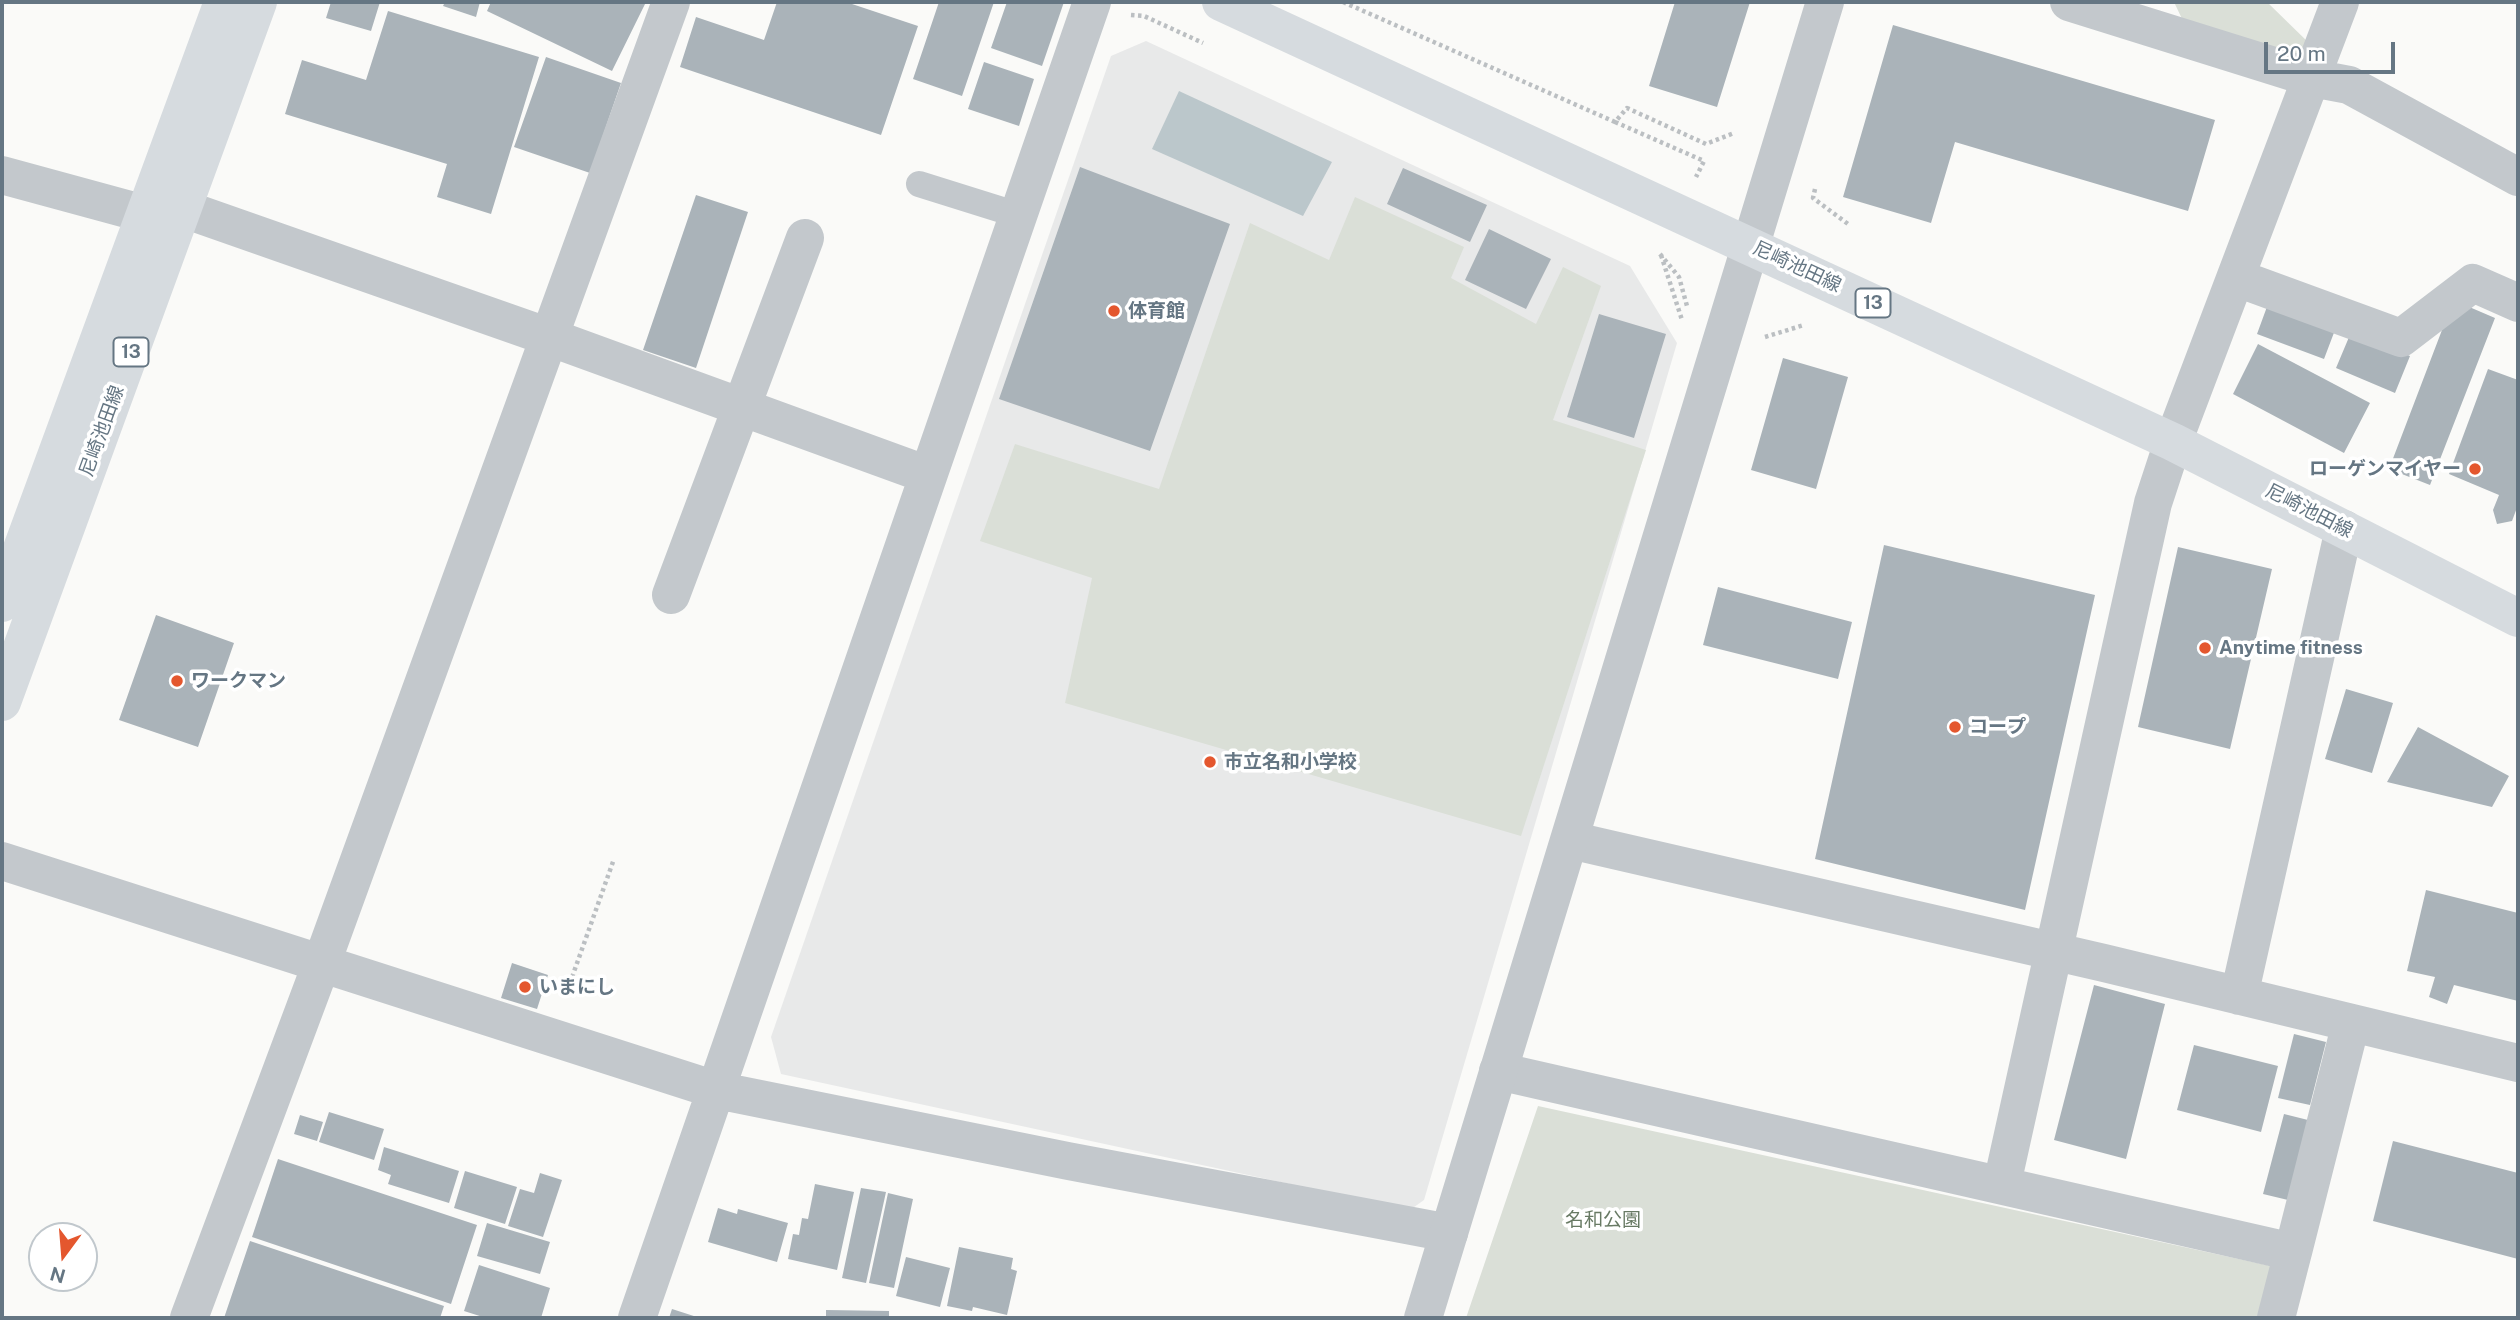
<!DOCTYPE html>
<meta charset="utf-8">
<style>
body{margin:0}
#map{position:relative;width:2520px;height:1320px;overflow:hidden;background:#fafaf8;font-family:"Public Sans",sans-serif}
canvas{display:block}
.frame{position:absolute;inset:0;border:4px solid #657683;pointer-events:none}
.north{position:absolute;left:28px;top:1222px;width:70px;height:70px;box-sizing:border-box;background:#fff;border:2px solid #c1c8cd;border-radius:50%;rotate:196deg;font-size:19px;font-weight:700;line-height:28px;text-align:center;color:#657683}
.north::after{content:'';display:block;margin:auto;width:24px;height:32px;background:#e4572e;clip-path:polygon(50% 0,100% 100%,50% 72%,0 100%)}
.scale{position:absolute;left:2264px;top:42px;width:131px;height:32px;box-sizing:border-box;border:4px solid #657683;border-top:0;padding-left:9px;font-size:21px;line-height:24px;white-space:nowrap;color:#657683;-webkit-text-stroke:5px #fff;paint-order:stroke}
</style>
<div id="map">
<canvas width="2520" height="1320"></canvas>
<div class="frame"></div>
<div class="north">N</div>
<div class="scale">20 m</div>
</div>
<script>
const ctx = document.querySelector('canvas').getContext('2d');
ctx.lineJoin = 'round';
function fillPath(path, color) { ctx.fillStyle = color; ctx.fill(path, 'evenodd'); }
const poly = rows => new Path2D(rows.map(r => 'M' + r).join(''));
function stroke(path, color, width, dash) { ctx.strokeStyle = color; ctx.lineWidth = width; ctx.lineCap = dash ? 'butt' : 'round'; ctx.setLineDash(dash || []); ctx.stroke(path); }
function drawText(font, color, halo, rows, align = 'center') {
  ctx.font = font + ' "Public Sans","Noto Sans JP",sans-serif'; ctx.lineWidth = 7; ctx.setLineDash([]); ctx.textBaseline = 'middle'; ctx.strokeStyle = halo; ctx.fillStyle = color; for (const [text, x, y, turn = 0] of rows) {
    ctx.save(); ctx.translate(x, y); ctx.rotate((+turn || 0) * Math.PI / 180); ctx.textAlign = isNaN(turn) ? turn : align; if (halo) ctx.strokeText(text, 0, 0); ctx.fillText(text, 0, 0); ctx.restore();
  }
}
fillPath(poly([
 [1146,41,1630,266,1677,343,1424,1200,1410,1210,781,1074,771,1037,1111,56]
]), '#e8e9e9');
fillPath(poly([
 [2174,2,2267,2,2311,45,2306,61,2184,23],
 [1355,197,1464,247,1451,278,1536,324,1563,267,1601,286,1553,420,1646,450,1521,836,1065,703,1092,578,980,541,1015,444,1159,489,1250,223,1329,260],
 [1538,1106,2271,1266,2258,1318,1466,1318]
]), '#dadfd7');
fillPath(poly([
 [1179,91,1332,162,1303,216,1152,149]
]), '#bbc7cb');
fillPath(poly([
 [331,2,380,2,371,31,326,18],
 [445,2,480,2,476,17,443,6],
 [491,2,646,2,612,71,487,11],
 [777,2,846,2,918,26,881,135,680,67,696,17,764,40],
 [939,2,994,2,962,96,913,79],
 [1007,2,1064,2,1042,66,991,48],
 [1675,2,1750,2,1717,107,1649,86],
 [388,11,539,57,491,214,437,197,447,164,285,114,302,60,366,80],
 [1893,25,2215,120,2188,211,1955,142,1931,223,1843,197],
 [546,57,621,83,590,173,514,147],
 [984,62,1034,79,1019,126,968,109],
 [1080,167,1230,224,1150,451,999,399],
 [1403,168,1487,205,1470,242,1387,204],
 [696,195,748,212,696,368,643,350],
 [1489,229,1551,259,1526,309,1465,280],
 [2268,304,2335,330,2324,359,2257,334],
 [2467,306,2495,318,2430,485,2389,469,2442,330],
 [1599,314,1666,334,1634,438,1567,417],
 [2352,330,2410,356,2395,393,2336,368],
 [2258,344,2370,403,2344,453,2233,394],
 [1783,358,1848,377,1816,489,1751,470],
 [2488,369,2518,380,2518,505,2512,521,2497,524,2493,510,2499,495,2449,474],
 [1884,545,2095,595,2025,910,1815,859],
 [2178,547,2272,569,2230,749,2138,727],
 [1718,587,1852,622,1838,679,1703,645],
 [156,615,234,643,198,747,119,720],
 [2346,689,2393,703,2372,773,2325,759],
 [2418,727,2509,776,2492,807,2387,782],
 [2426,890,2518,913,2518,1001,2454,985,2447,1004,2429,997,2435,977,2407,971],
 [512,963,548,975,537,1009,501,998],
 [2094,985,2165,1004,2126,1159,2054,1140],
 [2294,1034,2326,1042,2310,1105,2278,1098],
 [2194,1045,2278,1066,2261,1132,2177,1110],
 [329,1112,384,1129,374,1160,319,1142],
 [2284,1114,2308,1120,2288,1200,2263,1194],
 [300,1115,323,1122,317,1141,294,1134],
 [2393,1141,2518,1173,2518,1259,2373,1221],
 [384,1147,459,1171,449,1203,388,1184,391,1175,378,1170],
 [278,1159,477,1225,451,1304,252,1237],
 [465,1171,517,1187,505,1224,454,1208],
 [540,1173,562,1180,543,1237,508,1226,520,1189,534,1193],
 [815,1184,854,1192,837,1270,788,1259,793,1234,799,1235,802,1218,808,1219],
 [861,1188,886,1192,866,1283,842,1278],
 [888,1193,913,1199,894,1288,869,1283],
 [718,1208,737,1214,738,1209,788,1223,777,1262,708,1242],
 [487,1223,550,1242,540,1274,477,1256],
 [250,1241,444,1306,440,1318,224,1318],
 [959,1247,1013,1258,1011,1269,1017,1271,1007,1315,973,1307,972,1311,947,1306],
 [906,1257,950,1268,940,1307,896,1296],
 [479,1265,550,1288,541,1318,486,1318,464,1311],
 [672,1309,700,1318,669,1318],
 [826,1310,889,1311,889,1318,826,1318]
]), '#aab3b9');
stroke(poly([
 [1343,2,1615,122,1627,108,1706,144,1734,133],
 [1131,15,1144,16,1203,43],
 [1615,122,1704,161,1696,177],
 [1815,189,1813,198,1848,224],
 [1660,254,1679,277,1687,306],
 [1661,255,1682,320],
 [1765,337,1804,325],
 [565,997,614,859]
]), '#bbbfc2', 4.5, [3.5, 3.5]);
stroke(poly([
 [919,184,1018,215]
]), '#c3c8cc', 26);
stroke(poly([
 [2069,2,2312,78,2349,85,2518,177],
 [2,175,145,214],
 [184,209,549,337,928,475],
 [2237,278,2401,338,2473,283,2518,303],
 [671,595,805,238],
 [1570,840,2104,963,2518,1063],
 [2,861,716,1090,1068,1161,1449,1233],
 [2239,996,2344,529],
 [1498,1071,2293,1252,2351,1023],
 [2002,1184,2153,503,2173,442,2340,2],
 [189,1318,321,965,671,2],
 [637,1318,1092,2],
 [2276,1318,2293,1252]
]), '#c3c8cc', 38);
stroke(poly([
 [1423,1318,1825,2]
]), '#c3c8cc', 38);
stroke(poly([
 [1221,2,2173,442,2518,618],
 [2,603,223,2],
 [2,702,258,2]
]), '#d6dbdf', 38);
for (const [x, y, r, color] of [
 [1114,311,7,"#e4572e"],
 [2475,469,7,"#e4572e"],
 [2205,648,7,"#e4572e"],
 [177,681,7,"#e4572e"],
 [1955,727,7,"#e4572e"],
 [1210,762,7,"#e4572e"],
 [525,987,7,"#e4572e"]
]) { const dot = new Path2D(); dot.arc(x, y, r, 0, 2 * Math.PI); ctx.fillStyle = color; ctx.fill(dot); stroke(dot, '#fff', 2.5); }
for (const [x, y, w] of [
 [1873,303,35],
 [131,352,35]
]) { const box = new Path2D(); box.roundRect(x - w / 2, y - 14.5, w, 29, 5); ctx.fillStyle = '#fff'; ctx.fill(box); stroke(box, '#657683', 2); }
drawText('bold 18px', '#657683', null, [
 ["13",1873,303],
 ["13",131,352]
]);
drawText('19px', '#657683', '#fff', [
 ["尼崎池田線",1797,267,25],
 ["尼崎池田線",102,431,-70],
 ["尼崎池田線",2309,511,27]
]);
drawText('bold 19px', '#657683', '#fff', [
 ["体育館",1128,311],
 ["ローゲンマイヤー",2461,469,"right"],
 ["Anytime fitness",2219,648],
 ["ワークマン",191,681],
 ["コープ",1969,727],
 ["市立名和小学校",1224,762],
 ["いまにし",539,987]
], 'left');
drawText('19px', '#687a64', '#fff', [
 ["名和公園",1603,1220]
]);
</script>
